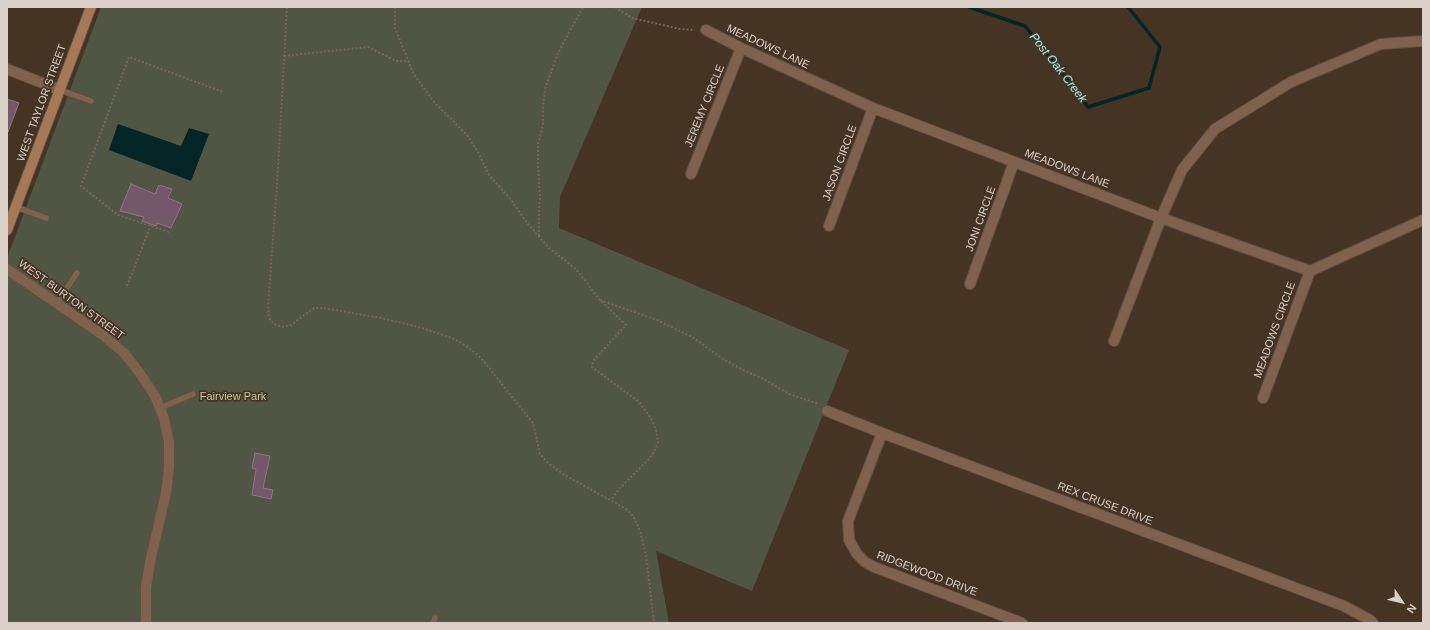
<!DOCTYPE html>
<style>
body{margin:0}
#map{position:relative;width:1430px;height:630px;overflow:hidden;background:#453324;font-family:Helvetica,sans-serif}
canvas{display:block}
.frame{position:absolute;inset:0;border:8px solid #dbd0c7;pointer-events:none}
.north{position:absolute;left:1382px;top:582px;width:40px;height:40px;-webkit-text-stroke:3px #453324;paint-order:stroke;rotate:125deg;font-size:11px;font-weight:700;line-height:16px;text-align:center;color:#dbd0c7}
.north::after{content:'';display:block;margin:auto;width:14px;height:18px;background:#dbd0c7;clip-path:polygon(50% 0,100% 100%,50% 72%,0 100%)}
</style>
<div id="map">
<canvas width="1430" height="630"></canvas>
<div class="frame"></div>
<div class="north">N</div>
</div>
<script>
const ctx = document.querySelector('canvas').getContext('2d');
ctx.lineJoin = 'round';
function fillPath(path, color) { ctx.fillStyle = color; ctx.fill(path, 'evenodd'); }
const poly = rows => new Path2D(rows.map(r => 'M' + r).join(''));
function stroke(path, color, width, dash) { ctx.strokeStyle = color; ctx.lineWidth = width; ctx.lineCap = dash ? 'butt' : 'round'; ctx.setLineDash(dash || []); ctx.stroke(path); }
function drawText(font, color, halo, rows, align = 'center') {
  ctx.font = font + ' Helvetica,sans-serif'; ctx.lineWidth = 3.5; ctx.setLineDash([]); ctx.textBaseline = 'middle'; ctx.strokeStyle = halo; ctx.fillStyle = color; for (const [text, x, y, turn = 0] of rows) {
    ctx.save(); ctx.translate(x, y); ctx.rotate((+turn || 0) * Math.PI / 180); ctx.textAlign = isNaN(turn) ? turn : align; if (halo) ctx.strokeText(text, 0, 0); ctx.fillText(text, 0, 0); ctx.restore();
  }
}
fillPath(poly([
 [101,7,642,7,560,197,559,228,849,350,752,591,656,551,669,623,7,623,7,258]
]), '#515543');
fillPath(poly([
 [118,124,181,146,189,128,209,134,191,181,109,150]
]), '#042525');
stroke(poly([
 [969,7,1025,26,1088,107,1149,88,1160,47,1128,7]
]), '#042525', 3.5);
const building = poly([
 [7,99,19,103,8,132,7,132,7,99],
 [131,184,155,194,159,185,172,189,168,198,182,204,171,228,157,223,156,226,142,221,144,217,120,211,131,184],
 [255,453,270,456,263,488,273,490,271,499,252,495,256,469,252,468,255,453]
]);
fillPath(building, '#74576a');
stroke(building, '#8d7685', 1);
const lane = poly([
 [60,90,91,101],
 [16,207,46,218],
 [57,303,77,273],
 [160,408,193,394],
 [433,623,435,618]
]);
const street = poly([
 [706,30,741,48,873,108,1161,218,1310,271,1423,220],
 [7,69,60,90],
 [691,174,741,48],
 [829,226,873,108],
 [7,269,104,336,124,353,139,372,155,396,160,408,164,419,169,442,169,468,166,493,151,558,146,587,146,623],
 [970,284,1014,162],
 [1114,341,1161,218,1182,170,1215,129,1291,82,1381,44,1423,41],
 [1263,398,1310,271],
 [827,411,882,433,1344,606,1370,620,1373,623],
 [882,433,848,521,849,540,857,554,865,562,874,567,1022,623]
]);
const secondary = poly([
 [7,230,91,7]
]);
stroke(lane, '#604f41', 7);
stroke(street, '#604f41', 12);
stroke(secondary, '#604f41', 12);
stroke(poly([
 [287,7,277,185,268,306,269,318,274,324,282,327,291,325,314,308,323,308,381,318,422,328,455,339,469,348,481,358,533,423,540,454,548,463,563,474,626,509,633,516,640,531,646,555,654,623],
 [395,7,395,28,413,73,434,102,467,135,478,152,489,175,512,201,527,223,549,248,576,269,599,299,626,325,593,361,592,367,639,402,651,418,656,430,658,442,656,448,650,458,619,489,611,500],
 [615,7,632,18,680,29,695,30],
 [284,56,368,47,396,61,408,61],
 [169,232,118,215,81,186,129,57,223,92],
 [539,236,539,213,540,196,538,165,538,144,543,125,543,108,545,89,558,53,583,7],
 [127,286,151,225],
 [600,300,657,320,694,338,723,359,743,370,764,379,789,394,819,404]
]), '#766659', 2, [2, 2]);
stroke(lane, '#7e624d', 5.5);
stroke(street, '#7e624d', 10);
stroke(secondary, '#a57858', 10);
drawText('11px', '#dbd0c7', '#453324', [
 ["MEADOWS LANE",768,47,25],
 ["WEST TAYLOR STREET",42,103,-70],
 ["JEREMY CIRCLE",705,106,-68],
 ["JASON CIRCLE",840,163,-70],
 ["MEADOWS LANE",1067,169,21],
 ["JONI CIRCLE",981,219,-70],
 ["WEST BURTON STREET",71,300,36],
 ["MEADOWS CIRCLE",1275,330,-70],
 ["REX CRUSE DRIVE",1105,504,21],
 ["RIDGEWOOD DRIVE",927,574,21]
]);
drawText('11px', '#c2cf96', '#453324', [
 ["Fairview Park",233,397]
]);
drawText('italic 12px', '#a4f3f3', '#453324', [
 ["Post Oak Creek",1058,68,52]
]);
</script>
